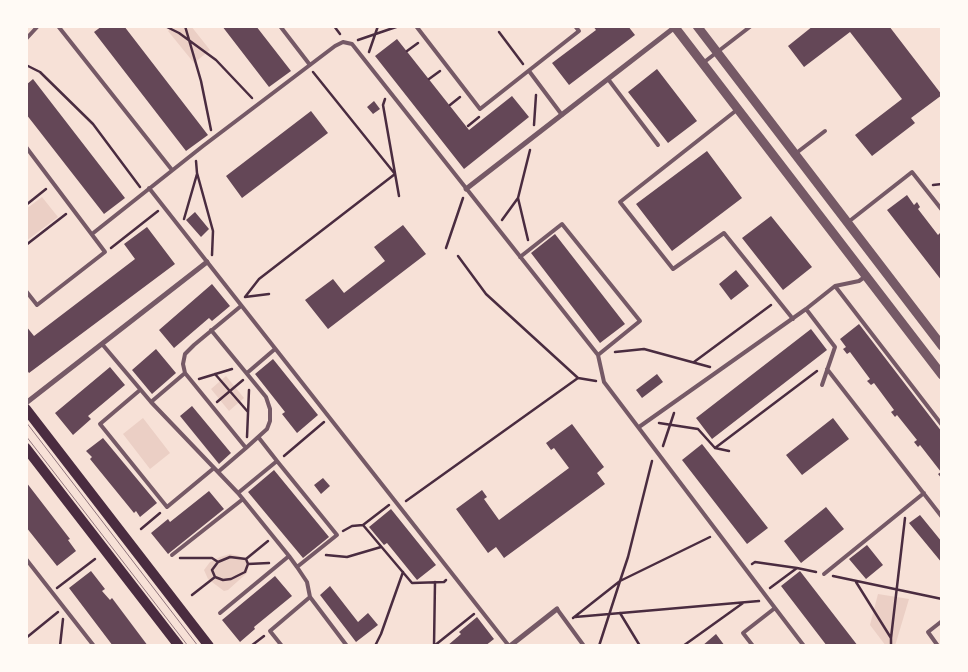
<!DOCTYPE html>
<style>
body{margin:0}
#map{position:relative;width:968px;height:672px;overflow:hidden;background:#f7e1d7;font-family:"Fira Sans Condensed",sans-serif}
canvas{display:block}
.frame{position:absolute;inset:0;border:28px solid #fffaf5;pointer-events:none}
</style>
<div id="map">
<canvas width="968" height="672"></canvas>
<div class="frame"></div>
</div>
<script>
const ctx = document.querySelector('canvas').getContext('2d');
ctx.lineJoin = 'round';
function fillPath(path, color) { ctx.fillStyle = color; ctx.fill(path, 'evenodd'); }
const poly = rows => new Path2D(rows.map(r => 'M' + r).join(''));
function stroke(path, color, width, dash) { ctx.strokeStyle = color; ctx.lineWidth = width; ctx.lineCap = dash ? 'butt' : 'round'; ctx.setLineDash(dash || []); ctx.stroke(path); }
fillPath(poly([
 [174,26,191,26,210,50,194,63,168,31],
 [42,197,58,217,26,241,26,209],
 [226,376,244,398,229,411,211,389],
 [143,418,170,453,150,469,123,434],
 [230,554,239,556,246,559,249,564,247,573,228,590,224,591,208,579,204,570,210,562,220,557],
 [878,594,909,599,895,646,886,646,870,625]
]), '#ebcfc5');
fillPath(poly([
 [102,26,124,26,208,135,186,151,94,32],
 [222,26,256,26,291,71,269,87],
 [593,26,628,26,635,35,569,85,552,63,596,30],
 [813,26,889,26,942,95,911,118,915,123,872,156,855,135,902,99,850,32,804,67,788,46],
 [397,39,469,130,512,96,529,117,464,169,375,56],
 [657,69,697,121,668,143,628,92],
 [33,79,125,198,104,214,26,114,26,85],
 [374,101,380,109,373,114,367,107],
 [311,111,328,133,242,198,226,176],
 [707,151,742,198,672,251,636,204],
 [907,195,914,205,917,202,920,207,918,209,938,235,940,233,942,235,942,281,887,210],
 [195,212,209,229,201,237,186,220],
 [771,216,812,267,783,290,742,238],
 [403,225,426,254,328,329,305,300,333,279,344,293,385,261,374,247],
 [147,227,175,264,29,373,26,369,26,326,34,336,135,259,124,244],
 [555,234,625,324,600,343,531,253],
 [736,270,749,286,731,300,719,284],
 [212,284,230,306,212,321,209,318,174,348,159,330],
 [859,324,942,432,942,479,938,474,941,472,920,445,918,447,914,442,917,440,897,415,895,417,891,412,894,410,874,383,871,385,867,381,870,379,850,352,847,354,843,349,846,347,840,339],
 [811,329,827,350,712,439,696,418],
 [156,349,176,373,152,394,132,370],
 [273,359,318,415,297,433,282,414,285,412,255,374],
 [110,367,125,385,88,416,91,419,73,435,55,413],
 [657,374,663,382,642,398,636,390],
 [192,406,231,453,219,464,180,416],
 [833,418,849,439,802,475,786,455],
 [572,424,604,467,597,473,605,484,504,558,496,547,488,553,456,509,482,490,487,497,484,499,499,520,569,468,554,448,551,450,546,443],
 [103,438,157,503,140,517,136,511,134,513,90,459,92,457,86,451],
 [702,444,768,528,747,544,682,460],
 [274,470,329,537,303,558,248,492],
 [323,478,330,486,321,494,314,485],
 [26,482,70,539,68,540,76,551,57,566,26,527],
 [209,491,224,509,168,554,151,533,168,519,170,522],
 [826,507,844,529,801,563,784,541],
 [391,509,436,565,417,580,387,543,384,545,369,527],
 [920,515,942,542,942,563,909,523],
 [867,545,883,565,866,579,849,559],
 [91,571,105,589,102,591,110,600,112,598,148,646,113,646,69,588],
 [800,571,858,646,827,646,781,586],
 [275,576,292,596,254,627,255,629,240,642,222,620],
 [330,586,358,622,368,613,378,625,356,642,320,595],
 [477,617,494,639,485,646,447,646,461,634,459,632],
 [716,634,725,646,702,646]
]), '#644757');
stroke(poly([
 [165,26,179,33,216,60,252,98],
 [185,26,201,81,211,130],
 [334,26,340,34],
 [499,32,523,64],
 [358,40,399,26],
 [407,51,418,43],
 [369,52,378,26],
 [26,65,40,72,93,124,140,187],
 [429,79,440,71],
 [385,99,383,105,399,196],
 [450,105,460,97],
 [534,125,536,95],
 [468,126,479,117],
 [196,161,197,173,213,231,212,255],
 [933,185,942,184],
 [518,198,528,240],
 [26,205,46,189],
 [184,219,197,174],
 [502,220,518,198,530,150],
 [26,245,66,214],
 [111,248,158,211],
 [446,248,463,198],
 [458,256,486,294,578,378],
 [245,297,259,279,395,174,313,72],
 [245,297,269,294],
 [615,352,644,349,710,367],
 [694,362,771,305],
 [215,374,248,412],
 [199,379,232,369],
 [217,402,243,380],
 [659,423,698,429,715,448,729,451],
 [247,437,249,390],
 [663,446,674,413],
 [715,448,817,371],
 [284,456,324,422],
 [406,501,578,378,596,381],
 [363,525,412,583,444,582,446,580],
 [141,529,160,513],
 [343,531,352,526,363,525,389,505],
 [326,555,347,557,381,547],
 [230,557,246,559,248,564,245,572,231,579,223,580,215,577,212,570,218,562,230,557],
 [180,558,212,558,218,562],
 [246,559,268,541],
 [248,564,269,563],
 [752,564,755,562,797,568],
 [833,576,942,599],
 [856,582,891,638,891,646],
 [57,588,95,559],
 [770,588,797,568,816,572],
 [192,595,215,577],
 [620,613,640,646],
 [575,617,759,601],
 [573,618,620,581,628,557,652,461],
 [26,638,58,612],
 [891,638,905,518],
 [60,646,63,619],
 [251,646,264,636],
 [375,646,381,634,403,572],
 [434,646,435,582],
 [434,646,474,614],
 [599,646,620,581,710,537],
 [683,646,743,603]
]), '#4a2c40', 2.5);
stroke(poly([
 [58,26,172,170],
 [280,26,310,65],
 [416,26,480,109,579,31,575,26],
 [26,39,38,26],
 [703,63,751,26],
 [529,71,562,115],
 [608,79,658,145],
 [738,109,620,202,673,269,724,233,793,319],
 [26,147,105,252,37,305,26,291],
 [795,154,825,131],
 [149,188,509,646],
 [847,223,912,172,942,210],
 [92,234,203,146,335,46,343,42,352,44,598,355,604,382,775,608],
 [520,257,562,224,640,321,598,355],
 [835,286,942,425],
 [806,309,835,347,822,385],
 [211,330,266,397,270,409,270,421,267,429,246,448],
 [102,344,151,402,185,373,183,364,185,354,194,345,241,306],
 [827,369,942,517],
 [247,373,275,349],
 [140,390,100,424,167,507,214,468],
 [151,402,218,472,246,448,185,373],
 [639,427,806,309,835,286,859,281,866,276],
 [259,438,277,461],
 [218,472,238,493,277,461,337,535,297,567,289,556,220,613],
 [238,493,289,556],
 [172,555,243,499],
 [26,559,94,646],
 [297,567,307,582,310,597,347,646],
 [824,574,924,493],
 [557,609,584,646],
 [282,646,270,631,310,597],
 [753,646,743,633,775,608,804,646],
 [938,646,928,632,942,621]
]), '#755966', 4);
stroke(poly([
 [466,189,675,27],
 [26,403,207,262],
 [510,646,557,609]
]), '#755966', 5);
stroke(poly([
 [674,26,942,375],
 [697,26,942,346]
]), '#755966', 9);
stroke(poly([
 [26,409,209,646],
 [26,448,179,646]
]), '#4a2c40', 10);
stroke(poly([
 [26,422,198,646],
 [26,436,188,646]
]), '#8f747c', 1);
</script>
